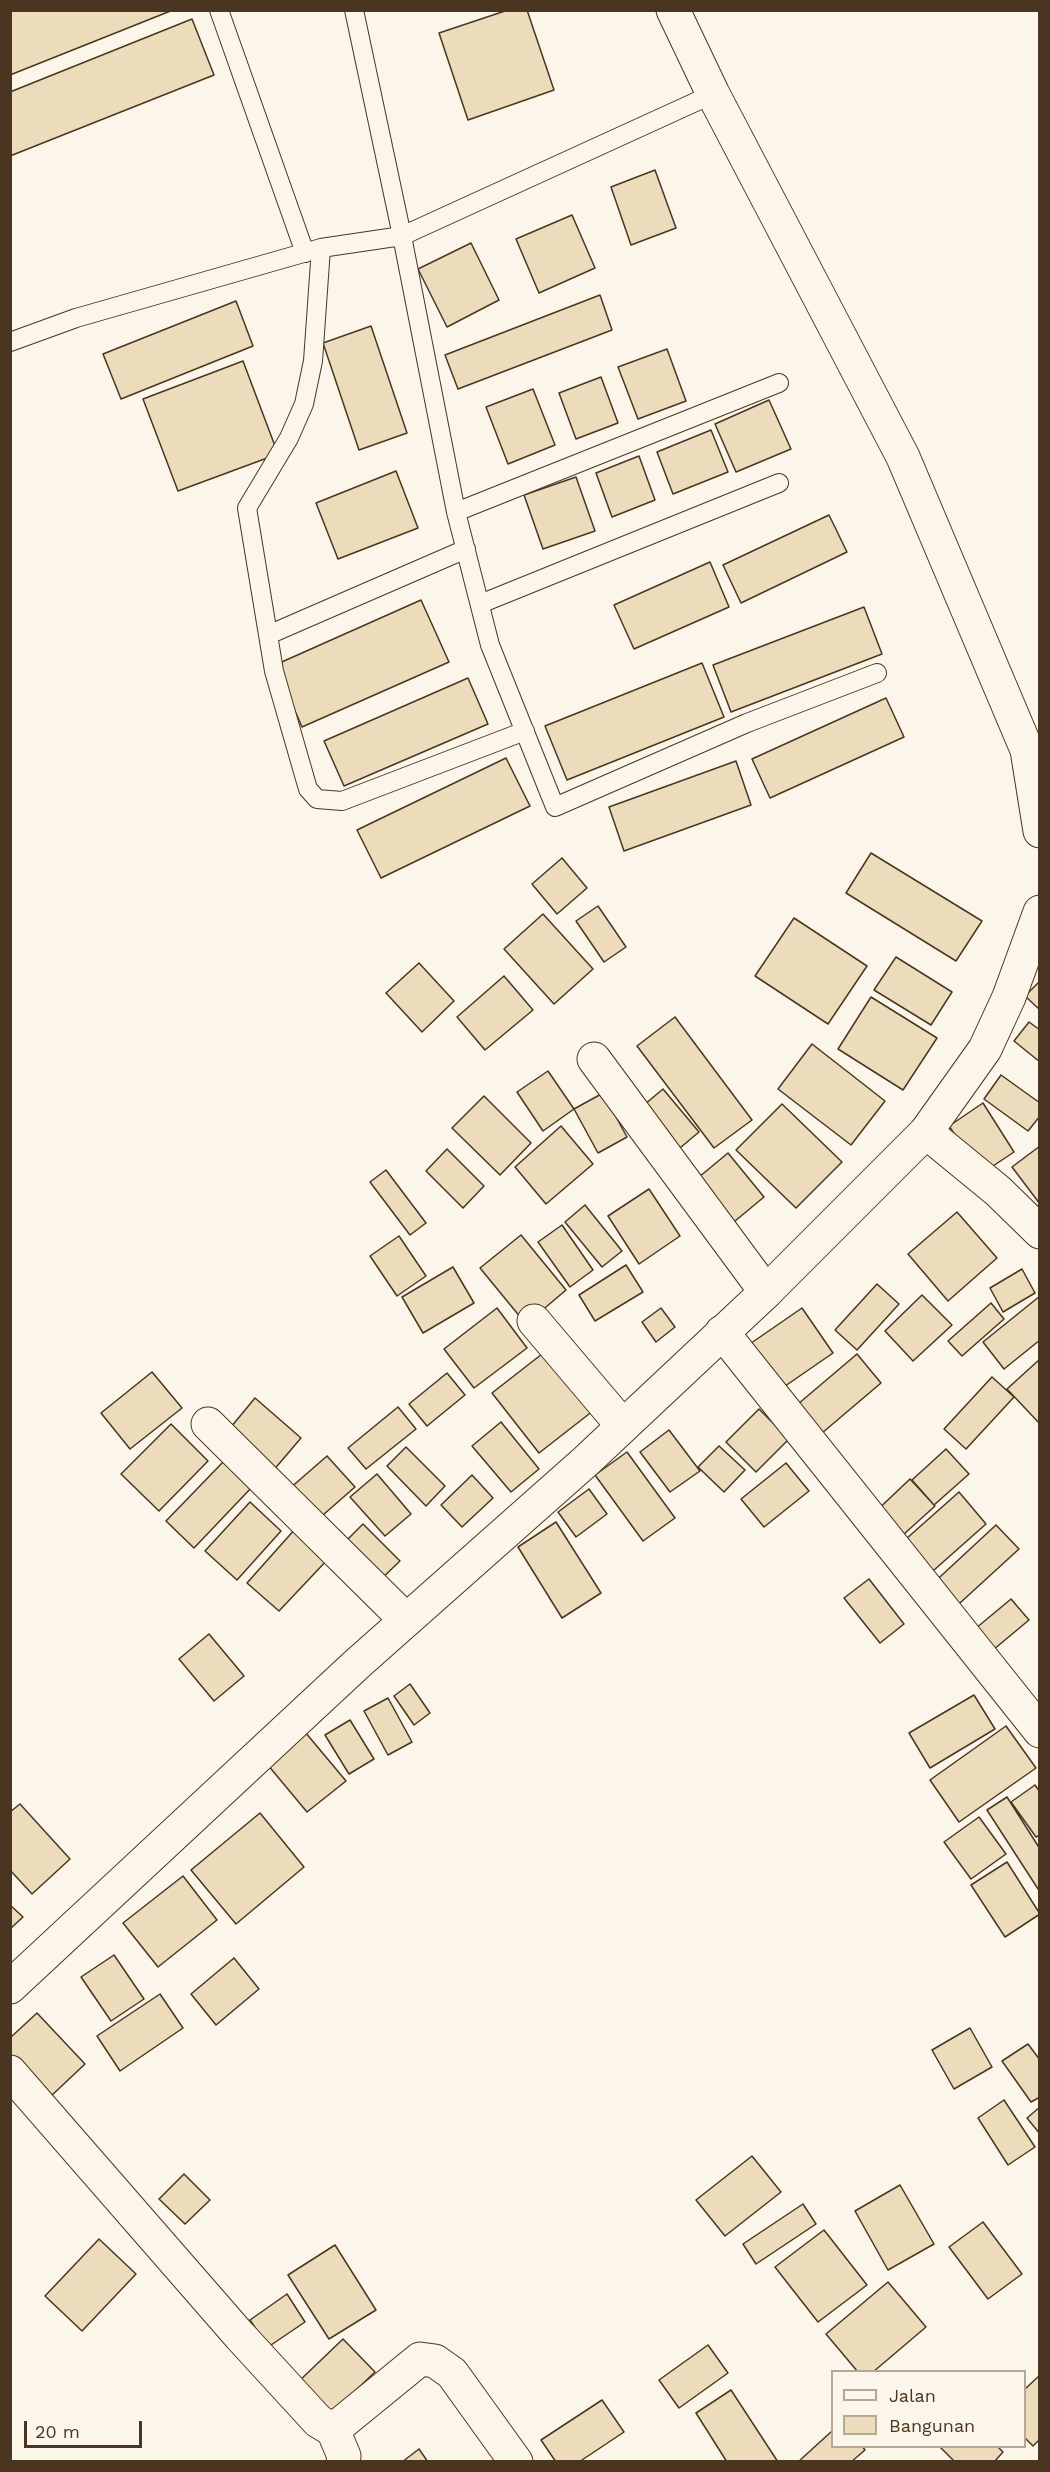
<!DOCTYPE html>
<style>
body{margin:0}
#map{position:relative;width:1050px;height:2472px;overflow:hidden;background:#fbf6e9;font-family:"Work Sans",sans-serif}
canvas{display:block}
.frame{position:absolute;inset:0;border:12px solid #4a3520;pointer-events:none}
.legend{position:absolute;left:831px;top:2370px;width:195px;height:78px;box-sizing:border-box;background:#fbf6e9;border:2px solid #b4a999;margin:0;padding:8px 10px;list-style:none;font-size:18px;color:#4a3520}
.legend li{display:flex;align-items:center;gap:12px;height:30px}
.legend b{width:30px;border:2px solid #b4a999}
.scale{position:absolute;left:24px;top:2421px;width:118px;height:27px;box-sizing:border-box;border:3px solid #4a3520;border-top:0;padding-left:8px;font-size:18px;line-height:21px;white-space:nowrap;color:#4a3520;-webkit-text-stroke:4px #fbf6e9;paint-order:stroke}
</style>
<div id="map">
<canvas width="1050" height="2472"></canvas>
<div class="frame"></div>
<ul class="legend">
<li><b style="height:8px;background:#fbf6e9"></b>Jalan</li>
<li><b style="height:16px;background:#ecdcbc"></b>Bangunan</li>
</ul>
<div class="scale">20 m</div>
</div>
<script>
const ctx = document.querySelector('canvas').getContext('2d');
ctx.lineJoin = 'round';
function fillPath(path, color) { ctx.fillStyle = color; ctx.fill(path, 'evenodd'); }
const poly = rows => new Path2D(rows.map(r => 'M' + r).join(''));
function stroke(path, color, width, dash) { ctx.strokeStyle = color; ctx.lineWidth = width; ctx.lineCap = dash ? 'butt' : 'round'; ctx.setLineDash(dash || []); ctx.stroke(path); }
const building = poly([
 [10,10,173,10,10,75,10,10],
 [508,10,527,10,554,90,468,120,439,33,508,10],
 [192,19,214,75,10,156,10,92,192,19],
 [655,170,676,228,631,245,611,187,655,170],
 [572,215,595,268,539,293,516,239,572,215],
 [471,243,499,300,447,327,418,269,471,243],
 [600,295,612,330,458,389,445,355,600,295],
 [236,301,253,346,121,399,103,354,236,301],
 [371,326,407,433,359,450,323,343,371,326],
 [667,349,686,401,638,419,618,367,667,349],
 [243,361,278,454,178,491,143,399,243,361],
 [601,377,618,423,576,439,559,393,601,377],
 [533,389,555,445,508,464,486,407,533,389],
 [769,400,791,449,736,472,715,424,769,400],
 [711,430,728,472,673,494,657,452,711,430],
 [639,456,655,500,612,517,596,473,639,456],
 [396,471,418,528,338,559,316,503,396,471],
 [576,477,595,531,543,549,524,495,576,477],
 [829,515,847,552,741,603,723,565,829,515],
 [710,562,729,607,634,649,614,605,710,562],
 [421,600,449,662,302,727,275,665,421,600],
 [864,607,882,654,731,712,713,665,864,607],
 [702,663,724,717,567,780,545,726,702,663],
 [468,678,488,724,344,786,324,741,468,678],
 [886,698,904,737,770,798,752,759,886,698],
 [506,758,530,806,381,878,357,830,506,758],
 [736,761,751,805,624,851,609,807,736,761],
 [871,853,982,921,956,961,846,893,871,853],
 [562,858,587,888,557,914,532,884,562,858],
 [598,906,626,947,604,962,576,921,598,906],
 [543,914,593,969,554,1004,504,949,543,914],
 [794,918,867,966,828,1024,755,976,794,918],
 [896,957,952,992,931,1025,874,990,896,957],
 [419,963,454,1001,422,1032,386,993,419,963],
 [504,976,533,1010,485,1050,457,1017,504,976],
 [1040,981,1040,1010,1025,996,1040,981],
 [871,997,937,1038,903,1090,838,1049,871,997],
 [675,1017,752,1120,714,1148,637,1046,675,1017],
 [1029,1022,1040,1030,1040,1062,1014,1041,1029,1022],
 [812,1044,885,1101,851,1145,778,1089,812,1044],
 [548,1071,574,1109,543,1131,517,1092,548,1071],
 [1001,1075,1040,1103,1040,1116,1028,1131,984,1099,1001,1075],
 [663,1089,699,1132,674,1153,638,1110,663,1089],
 [603,1093,627,1137,598,1153,574,1109,603,1093],
 [484,1096,531,1143,500,1175,452,1128,484,1096],
 [983,1103,1014,1152,981,1174,949,1126,983,1103],
 [782,1104,842,1162,796,1208,736,1150,782,1104],
 [561,1126,593,1164,546,1204,515,1167,561,1126],
 [1040,1146,1040,1204,1012,1167,1040,1146],
 [447,1149,484,1186,463,1208,426,1171,447,1149],
 [728,1153,764,1197,729,1226,693,1182,728,1153],
 [386,1170,426,1223,410,1235,370,1182,386,1170],
 [649,1189,680,1236,639,1264,608,1216,649,1189],
 [585,1205,622,1251,602,1267,565,1222,585,1205],
 [957,1212,997,1258,948,1301,908,1254,957,1212],
 [562,1225,593,1270,570,1287,538,1242,562,1225],
 [521,1235,566,1290,526,1324,480,1268,521,1235],
 [399,1236,426,1276,397,1296,370,1256,399,1236],
 [626,1265,643,1292,595,1321,579,1295,626,1265],
 [453,1267,474,1303,423,1333,402,1297,453,1267],
 [1022,1269,1035,1293,1003,1312,990,1288,1022,1269],
 [877,1284,899,1304,857,1350,835,1330,877,1284],
 [922,1295,952,1325,913,1361,885,1331,922,1295],
 [1040,1296,1040,1340,1004,1369,983,1342,1040,1296],
 [991,1303,1004,1319,962,1356,948,1341,991,1303],
 [497,1308,527,1348,474,1388,444,1349,497,1308],
 [661,1308,675,1327,656,1342,642,1322,661,1308],
 [802,1308,833,1353,775,1393,744,1348,802,1308],
 [551,1347,598,1407,539,1453,492,1393,551,1347],
 [857,1354,881,1383,815,1439,791,1410,857,1354],
 [1040,1359,1040,1424,1007,1389,1040,1359],
 [152,1372,182,1408,130,1449,101,1413,152,1372],
 [447,1373,465,1395,427,1426,409,1404,447,1373],
 [992,1377,1014,1397,966,1449,944,1429,992,1377],
 [255,1398,301,1438,272,1472,226,1433,255,1398],
 [398,1407,416,1429,366,1469,348,1448,398,1407],
 [759,1409,789,1439,756,1472,726,1442,759,1409],
 [501,1422,539,1469,511,1492,472,1446,501,1422],
 [171,1424,208,1461,159,1511,121,1474,171,1424],
 [669,1430,700,1471,670,1492,640,1452,669,1430],
 [719,1446,745,1470,724,1492,698,1467,719,1446],
 [406,1447,445,1486,426,1506,387,1466,406,1447],
 [946,1449,969,1474,934,1505,912,1480,946,1449],
 [627,1452,675,1518,643,1541,595,1475,627,1452],
 [327,1456,355,1487,315,1522,288,1490,327,1456],
 [225,1460,253,1486,194,1548,166,1521,225,1460],
 [786,1463,809,1491,764,1527,741,1499,786,1463],
 [377,1474,411,1514,385,1536,350,1497,377,1474],
 [472,1475,493,1498,462,1527,441,1505,472,1475],
 [910,1479,935,1506,893,1544,871,1516,910,1479],
 [589,1489,607,1514,576,1537,558,1512,589,1489],
 [959,1492,986,1524,925,1578,897,1547,959,1492],
 [250,1502,281,1531,237,1580,205,1551,250,1502],
 [556,1522,601,1593,562,1618,518,1547,556,1522],
 [363,1524,400,1561,375,1585,339,1548,363,1524],
 [996,1525,1019,1549,949,1613,928,1588,996,1525],
 [296,1528,329,1558,279,1611,247,1583,296,1528],
 [869,1579,904,1624,880,1643,844,1598,869,1579],
 [1011,1599,1029,1620,987,1655,969,1634,1011,1599],
 [209,1634,244,1676,214,1701,179,1659,209,1634],
 [410,1684,430,1713,414,1725,394,1696,410,1684],
 [974,1695,995,1729,930,1768,909,1733,974,1695],
 [388,1698,412,1742,388,1755,364,1711,388,1698],
 [350,1720,374,1759,349,1774,325,1735,350,1720],
 [300,1726,346,1781,307,1812,262,1758,300,1726],
 [1006,1726,1036,1768,959,1822,930,1780,1006,1726],
 [1035,1785,1040,1792,1040,1835,1036,1837,1011,1802,1035,1785],
 [1007,1797,1040,1849,1040,1892,987,1810,1007,1797],
 [20,1804,70,1859,32,1894,10,1870,10,1812,20,1804],
 [260,1813,304,1867,236,1924,191,1870,260,1813],
 [979,1817,1006,1854,971,1879,944,1842,979,1817],
 [1007,1862,1040,1914,1005,1937,971,1885,1007,1862],
 [183,1876,217,1920,158,1967,123,1923,183,1876],
 [10,1905,23,1917,10,1929,10,1905],
 [114,1955,144,1999,111,2021,81,1977,114,1955],
 [234,1958,259,1989,216,2025,191,1994,234,1958],
 [160,1994,183,2028,120,2071,97,2036,160,1994],
 [37,2013,85,2064,50,2097,10,2055,10,2038,37,2013],
 [970,2028,992,2067,954,2089,932,2050,970,2028],
 [1028,2044,1040,2060,1040,2097,1031,2102,1002,2061,1028,2044],
 [1004,2100,1035,2147,1008,2165,978,2118,1004,2100],
 [1040,2107,1040,2134,1027,2118,1040,2107],
 [752,2156,781,2192,725,2236,696,2200,752,2156],
 [184,2174,210,2200,185,2224,159,2199,184,2174],
 [900,2185,934,2244,888,2270,855,2211,900,2185],
 [803,2204,816,2224,756,2264,743,2244,803,2204],
 [983,2222,1022,2274,988,2299,949,2247,983,2222],
 [824,2230,867,2285,818,2322,775,2267,824,2230],
 [99,2239,136,2274,82,2331,45,2296,99,2239],
 [335,2245,376,2310,329,2339,288,2275,335,2245],
 [888,2282,926,2327,873,2372,858,2372,826,2334,888,2282],
 [287,2294,305,2322,268,2347,250,2320,287,2294],
 [343,2339,375,2372,328,2417,296,2384,343,2339],
 [708,2345,728,2373,679,2408,659,2380,708,2345],
 [1040,2375,1040,2439,1033,2446,1024,2437,1024,2390,1040,2375],
 [731,2390,778,2462,727,2462,696,2413,731,2390],
 [602,2400,624,2432,579,2462,556,2462,541,2440,602,2400],
 [832,2431,832,2446,862,2446,865,2450,851,2462,798,2462,832,2431],
 [939,2446,997,2446,1003,2452,994,2462,955,2462,939,2446],
 [419,2449,428,2462,402,2462,419,2449]
]);
fillPath(building, '#ecdcbc');
stroke(building, '#4a3520', 1.5);
const lane = poly([
 [219,10,305,253],
 [354,10,402,236,456,512,490,645,555,807,747,723,877,673],
 [321,248,313,361,304,404,289,438,247,508,274,671,308,789,317,799,342,801,525,731],
 [10,342,76,318,321,248,402,236,713,94],
 [456,512,779,383],
 [480,604,779,483],
 [268,635,466,549]
]);
const street = poly([
 [594,1059,766,1292],
 [926,1132,998,1191,1040,1232],
 [534,1321,623,1426],
 [722,1332,1040,1731],
 [208,1424,406,1620],
 [10,2072,240,2336,318,2421,333,2430,420,2359,435,2361,452,2373,516,2462],
 [333,2430,344,2456,343,2462]
]);
const secondary = poly([
 [673,10,713,94,903,457,1027,750,1040,831],
 [10,1987,357,1664,586,1461,766,1292,926,1132,985,1049,1009,997,1040,912]
]);
stroke(lane, '#4a3520', 20);
stroke(street, '#4a3520', 35);
stroke(secondary, '#4a3520', 35);
stroke(lane, '#fbf6e9', 18);
stroke(street, '#fbf6e9', 33);
stroke(secondary, '#fbf6e9', 33);
</script>
